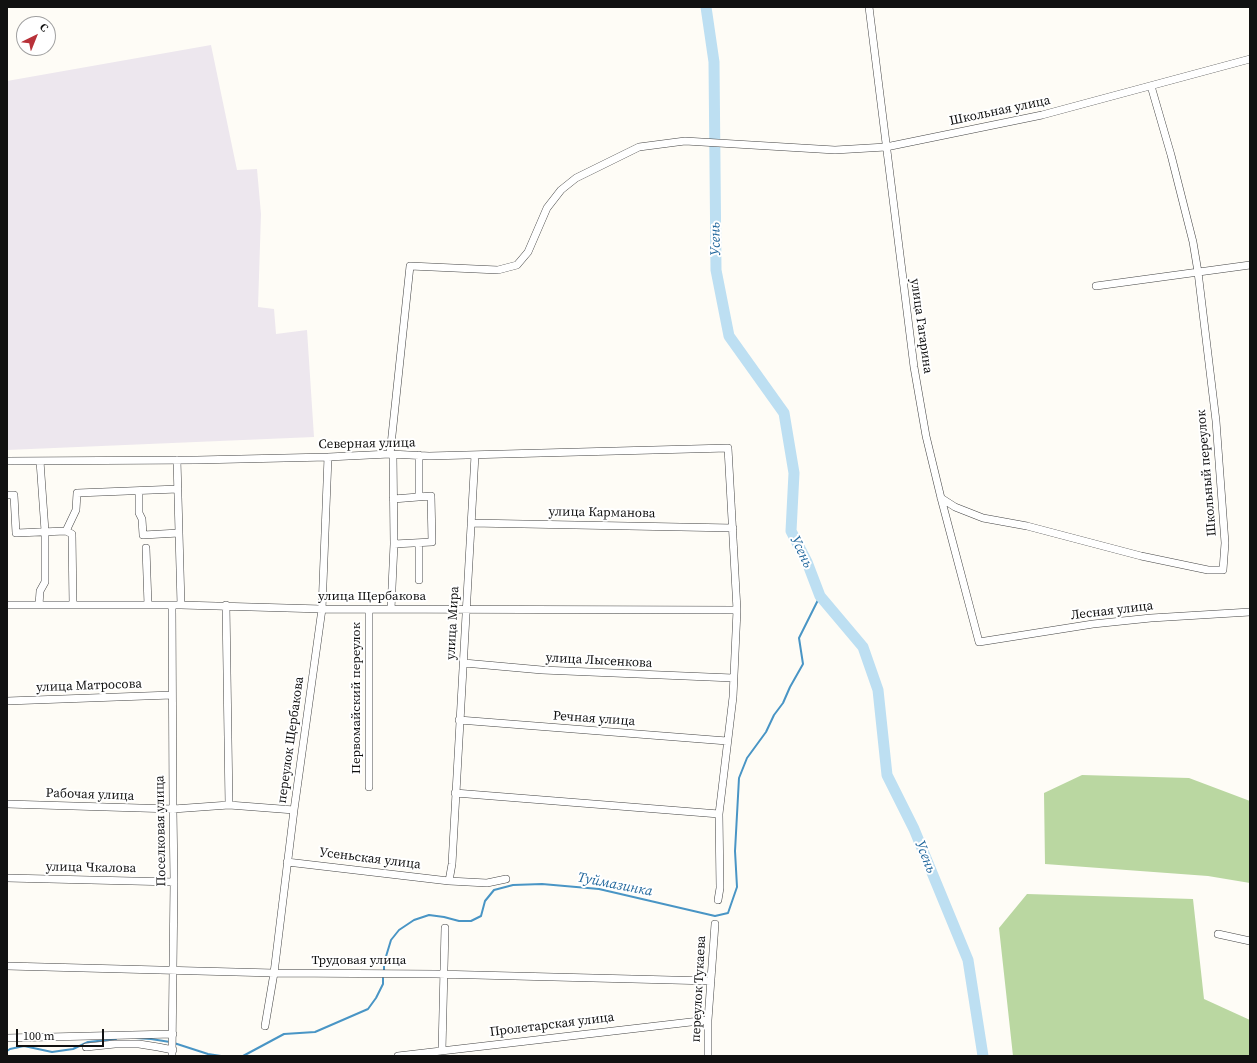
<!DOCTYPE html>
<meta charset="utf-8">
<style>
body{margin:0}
#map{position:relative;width:1257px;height:1063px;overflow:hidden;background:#fefcf6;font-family:"Source Serif 4",serif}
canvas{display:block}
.frame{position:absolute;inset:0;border:8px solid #111;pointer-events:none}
.north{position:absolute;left:16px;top:16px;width:40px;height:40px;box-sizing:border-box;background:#fff;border:1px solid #a0a0a0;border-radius:50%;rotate:43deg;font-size:11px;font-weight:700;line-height:16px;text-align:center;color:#111}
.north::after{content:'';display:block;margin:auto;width:14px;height:18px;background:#b83139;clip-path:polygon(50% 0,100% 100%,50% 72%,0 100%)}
.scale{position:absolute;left:16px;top:1029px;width:88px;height:18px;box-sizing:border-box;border:2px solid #111;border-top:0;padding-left:5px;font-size:12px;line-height:14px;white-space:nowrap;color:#111;-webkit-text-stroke:3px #fff;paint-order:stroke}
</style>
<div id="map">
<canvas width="1257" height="1063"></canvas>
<div class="frame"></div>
<div class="north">С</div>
<div class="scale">100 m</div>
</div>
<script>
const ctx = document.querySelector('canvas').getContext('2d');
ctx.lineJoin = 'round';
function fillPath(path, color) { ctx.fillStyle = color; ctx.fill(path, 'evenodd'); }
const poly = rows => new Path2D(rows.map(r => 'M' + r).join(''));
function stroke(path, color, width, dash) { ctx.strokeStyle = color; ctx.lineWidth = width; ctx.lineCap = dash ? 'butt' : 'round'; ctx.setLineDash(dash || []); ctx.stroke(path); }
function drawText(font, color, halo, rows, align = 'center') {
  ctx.font = font + ' "Source Serif 4",serif'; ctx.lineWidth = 4; ctx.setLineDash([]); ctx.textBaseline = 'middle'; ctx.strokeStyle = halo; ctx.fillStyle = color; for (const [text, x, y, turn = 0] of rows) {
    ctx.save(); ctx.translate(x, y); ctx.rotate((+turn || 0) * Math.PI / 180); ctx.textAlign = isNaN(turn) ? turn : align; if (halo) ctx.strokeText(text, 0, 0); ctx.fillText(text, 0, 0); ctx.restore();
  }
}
fillPath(poly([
 [211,45,237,170,257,169,261,214,258,307,274,309,276,334,307,330,314,437,7,450,7,81]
]), '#ede7ee');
fillPath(poly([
 [1082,775,1189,778,1250,801,1250,883,1208,876,1045,864,1044,793],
 [1027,894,1193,899,1204,999,1250,1020,1250,1056,1013,1056,999,928]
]), '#bad7a1');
stroke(poly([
 [384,971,384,963,391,940,399,930,414,920,429,915,444,917,459,921,471,921,481,916,485,901,494,890,513,885,542,884,599,889,715,916,728,913,737,887,735,851,739,778,747,758,766,732,774,715,783,703,790,687,803,664,799,638,820,596],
 [136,1038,151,1039,170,1042],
 [174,1043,208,1054,221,1056],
 [7,1051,10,1049,24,1046,52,1052,73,1049,88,1042,116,1039],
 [243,1056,284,1034,315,1032,368,1009,376,998,383,984,383,975]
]), '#4995c5', 2);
stroke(poly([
 [706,7,714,62,716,270,729,336,784,413,794,473,791,531,807,562,820,596,863,647,878,690,887,775,914,829,968,960,983,1056]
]), '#bddff2', 11);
const street = poly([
 [869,7,914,367,926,436,941,498,979,642,1093,624,1151,618,1250,612],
 [1096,286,1250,265],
 [390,454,410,266,498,270,517,265,528,252,547,208,561,190,576,178,639,147,685,141,835,150,886,147,1042,115,1250,59],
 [177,460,181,605],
 [7,461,197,460,328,457,390,454,429,456,728,448,737,610,733,697,719,814,720,888,718,900],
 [139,491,139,513,142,519,143,535,179,533],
 [7,495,14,495,16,533,66,531,76,510,77,493,178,489],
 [419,497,419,455],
 [941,498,955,507,983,518,1027,526,1141,556,1208,570,1223,570,1225,543,1216,421,1198,272,1193,242,1171,155,1151,86],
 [393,499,431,496,432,542,394,544],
 [471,523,733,528],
 [66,531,72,534,73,605],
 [146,548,148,605],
 [419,580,419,543],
 [7,605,181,605,322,609,737,610],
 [39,605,40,591,45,582,45,531,40,461],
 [172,605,173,809,174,882,172,1056],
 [226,605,229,805],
 [391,609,394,544,393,454],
 [464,663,542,670,733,678],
 [7,701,172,695],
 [459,720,727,741],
 [369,787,369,609],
 [455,793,719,814],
 [7,804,173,809,229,805,294,810],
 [287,862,449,881,487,883,506,879],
 [7,878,174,882],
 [449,881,452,864,475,455],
 [1218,934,1250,941],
 [7,966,274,973,436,974,711,981],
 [265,1026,274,973,294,810,322,609,328,457],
 [7,1038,173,1034],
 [86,1047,115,1044,139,1044,158,1047,173,1050],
 [442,1050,445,928],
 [398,1056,708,1020],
 [708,1056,708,1020,715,924]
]);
stroke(street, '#444', 8);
stroke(street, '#fff', 7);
drawText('13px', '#111', '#fff', [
 ["Школьная улица",1000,111,-12],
 ["улица Гагарина",921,326,82],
 ["Северная улица",367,444,-1],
 ["Школьный переулок",1207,473,-95],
 ["улица Карманова",602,513,1],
 ["улица Щербакова",372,597],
 ["Лесная улица",1112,611,-7],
 ["улица Мира",453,623,-87],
 ["улица Лысенкова",599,661,3],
 ["улица Матросова",89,686,-2],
 ["Первомайский переулок",357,698,-90],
 ["Речная улица",594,719,4],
 ["переулок Щербакова",291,740,-82],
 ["Рабочая улица",90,795,2],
 ["Поселковая улица",161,831,-91],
 ["Усеньская улица",370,859,7],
 ["улица Чкалова",91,868,1],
 ["Трудовая улица",359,961],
 ["переулок Тукаева",699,989,-87],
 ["Пролетарская улица",552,1025,-7]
]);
drawText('italic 14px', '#21679c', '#fff', [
 ["Усень",716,239,-91],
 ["Усень",801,552,64],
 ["Усень",925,857,68],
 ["Туймазинка",615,885,11]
]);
</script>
